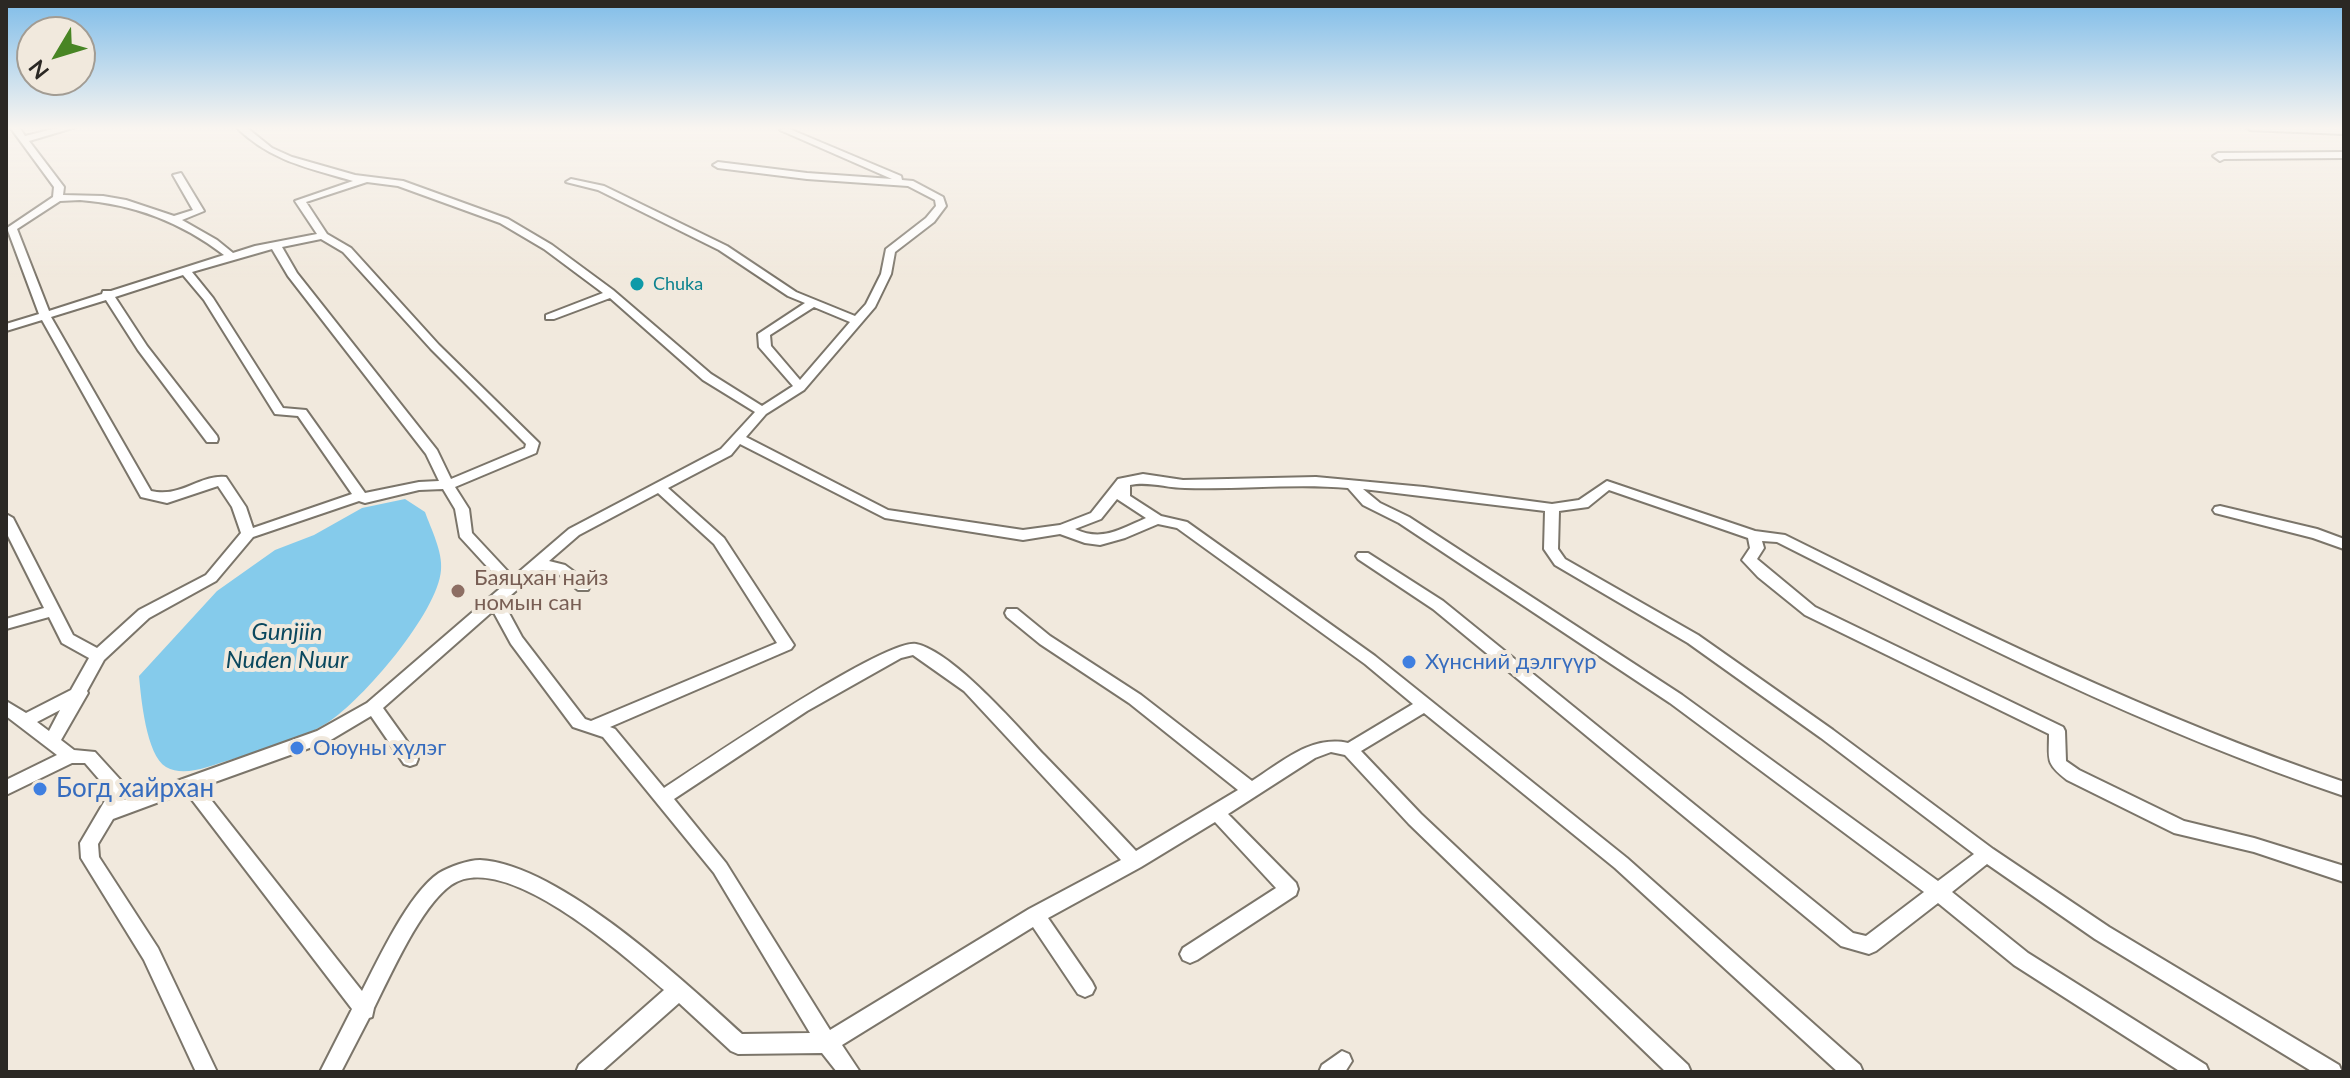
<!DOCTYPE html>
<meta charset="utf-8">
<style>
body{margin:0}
#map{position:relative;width:2350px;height:1078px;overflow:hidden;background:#f1e9dd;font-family:Lato,sans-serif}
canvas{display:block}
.frame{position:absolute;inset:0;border:8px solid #2b2824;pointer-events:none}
.north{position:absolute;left:16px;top:16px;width:80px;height:80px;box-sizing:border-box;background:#f1e9dd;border:2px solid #a29c93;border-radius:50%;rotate:232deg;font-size:22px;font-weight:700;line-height:32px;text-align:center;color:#2b2824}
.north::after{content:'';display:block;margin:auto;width:28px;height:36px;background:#488524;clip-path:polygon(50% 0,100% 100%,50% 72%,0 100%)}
</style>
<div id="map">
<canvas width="2350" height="1078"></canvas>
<div class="frame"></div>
<div class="north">N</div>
</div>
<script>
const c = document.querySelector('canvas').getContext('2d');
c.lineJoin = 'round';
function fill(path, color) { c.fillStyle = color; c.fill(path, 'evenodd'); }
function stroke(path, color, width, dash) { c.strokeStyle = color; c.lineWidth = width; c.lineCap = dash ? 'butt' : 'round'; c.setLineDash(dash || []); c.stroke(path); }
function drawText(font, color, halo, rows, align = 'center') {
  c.font = font + ' Lato,sans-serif'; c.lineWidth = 8; c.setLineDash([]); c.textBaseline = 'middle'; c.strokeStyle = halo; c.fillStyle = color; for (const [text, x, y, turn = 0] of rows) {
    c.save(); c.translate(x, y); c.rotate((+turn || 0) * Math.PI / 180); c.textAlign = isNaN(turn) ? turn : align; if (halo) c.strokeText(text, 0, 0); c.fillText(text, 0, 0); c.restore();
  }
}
fill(new Path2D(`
 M405,499L425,512C431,529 443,552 441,570C438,612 363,700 327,723C299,741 262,750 230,760C211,765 185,778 166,767C146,755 141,697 139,676L217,591L275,550L314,535L362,508Z`), '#85cbeb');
const minor = new Path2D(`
 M10,127H19L25,136L61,127H76L29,141L64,187L63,195L103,196L126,200L174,216L193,210L173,175L181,173L204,211L182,220L217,240L233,253L255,246L317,234L295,201L353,181C308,168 271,161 236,127H246L272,148L292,157L355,175L403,181L508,219L552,245L613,290L711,374L762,406L793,386L759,347L758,334L805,303L788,296L719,250L598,190L566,182L571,179L604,186L727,246L796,292L855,316L866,304L881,274L886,249L926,218L936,206L935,200L908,186L807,179L718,168L713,165L718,162L807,173L892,179L780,130L787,128L901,176L902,180L913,181L943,197L946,206L934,222L895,252L891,274L875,307L804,390L766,414L746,437L888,510L1023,530L1060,525L1091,513L1118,479L1143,474L1183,480L1316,477L1424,487L1552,504L1579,500L1607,481L1755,531L1785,535C1968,626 2150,716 2344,782V796C2147,730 1962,636 1777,542L1762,541L1764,548L1757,559L1815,607L2063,727L2065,731L2066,761L2079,770L2184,821L2254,838L2344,866V882L2254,852L2174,833L2067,780C2045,763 2049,760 2049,734L1805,615L1758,577L1742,560L1750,548L1748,538L1609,490L1588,507L1559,511L1558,549L1565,559L1698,635L1833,730L1993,849L2109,927L2339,1065L2342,1072H2313L2095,939L1987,864L1952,892L2028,953L2206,1065L2209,1072H2181L2014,965L1938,903L1876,951L1869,954L1841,946L1433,609L1358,559L1356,556L1358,553H1368L1443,601L1853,933L1866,936L1924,892L1670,703L1399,523L1363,505L1348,488C1294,483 1240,490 1185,488C1166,488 1149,481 1130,485V496L1161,516L1187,522L1375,656L1627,858L1860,1065L1863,1072H1838L1615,868L1424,713L1361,751L1421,814L1688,1065L1691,1072H1666L1409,824L1345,755L1331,752L1315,758L1228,814L1296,883L1298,889L1296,895L1197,960L1190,963L1183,960L1180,954L1183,948L1276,888L1215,822L1141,867L1048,918L1092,982L1095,988L1092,994L1085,997L1078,994L1033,927L842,1045L860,1072H837L822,1053L738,1054L731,1051L679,1003L601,1072H576L579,1065L664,990C625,956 504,848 451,885C421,906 391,974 374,1008L372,1017L369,1018L341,1072H320L352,1009L186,792L113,819L98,844L99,857L158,948L217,1072H196L144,960L81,858L80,843L110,792L85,763H72L6,795V780L57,755L6,716V701L26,713L71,690L89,658L62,643L49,617L6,629V619L44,608L6,532V514L13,518L73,635L97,648L139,610L206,575L241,533L232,507L218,486L167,503L141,497L42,320L6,331V324L39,314L7,228L53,197L54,187ZM367,182L398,186L500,223L544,249L603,293L546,315V319H554L610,298L703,380L755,412L721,449L569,529L513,577L472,533L469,509L455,487L536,453L539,443L439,345L351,248L327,234L306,202ZM80,200C134,204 181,222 224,255L111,291H103L102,294L49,311L17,229L60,201ZM321,239L343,252L431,349L526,444L525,448L451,479L437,450L297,273L282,247ZM272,249L288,276L426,454L439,481L419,482L365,493L306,410L283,408L213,298L192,272ZM183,275L204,300L275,414L298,416L352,494L253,528L246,507L226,477C200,474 182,498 151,491L51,317L106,300L138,350L207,442H217L218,439L217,436L147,346L115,297ZM814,307L850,322L800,380L771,346L770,335ZM740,444L885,518L1023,540L1060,534L1085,543L1100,545L1125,538L1158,524L1177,528L1365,664L1413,704L1348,743C1311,735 1282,762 1252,781L1141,695L1050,636L1017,609H1007L1005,613L1007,617L1040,644L1129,703L1238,790L1136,851C1106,819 1075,787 1044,755C1018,727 952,651 916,644C884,639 701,764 664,788L615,729L610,727L791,649L794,645L724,538L668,488L731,455ZM443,489L455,509L460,537L504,585L367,703L317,731L124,800L129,791L126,786L95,752L74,750L61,740L88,693L87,691L104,660L149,618L216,581L253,537L359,501L365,503L419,490ZM1363,489L1545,511L1544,549L1555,565L1688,643L1821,738L1974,854L1938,881L1682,695L1409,517L1380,503ZM658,493L714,544L777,643L591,721L585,719L522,637L503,602L540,570L556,572L578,590H588L590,586L588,582L565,565L549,561L579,535ZM1117,499L1146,518C1121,529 1102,542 1075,529L1101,519ZM493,611L511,644L573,727L603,737L714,873L810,1033L742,1034C685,982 559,864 480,860C468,860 449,867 439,873C409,893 379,958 362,991L201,787L329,741L371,716L404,764L410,766L416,764L418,759L416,754L383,708ZM913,655L964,691L1121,860L1029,909L830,1030L726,863L674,799L807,711L901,658ZM60,710L49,731L37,722Z
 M2246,127L2344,128V134L2250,130Z
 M2344,152V158L2224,159L2220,161L2213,156L2218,153Z
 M2220,506L2317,529L2344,539V549L2313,538L2215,513L2213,510L2215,507Z
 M1342,1051L1349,1054L1352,1061L1345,1072H1319L1322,1065Z`);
stroke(minor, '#7b756a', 4);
fill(minor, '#fff');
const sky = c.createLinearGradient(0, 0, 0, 278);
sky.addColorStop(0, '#80bde9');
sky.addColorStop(0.46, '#f9f5f0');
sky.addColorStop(1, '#f9f5f000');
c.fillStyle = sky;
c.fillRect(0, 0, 2350, 278);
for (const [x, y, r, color] of [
 [637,284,8,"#0f9aa8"],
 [458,591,8,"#8d6e63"],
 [1409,662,8,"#3f7fe0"],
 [297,748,8,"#3f7fe0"],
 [40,789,8,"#3f7fe0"]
]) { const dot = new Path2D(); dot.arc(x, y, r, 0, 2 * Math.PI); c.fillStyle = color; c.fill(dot); stroke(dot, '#f1e9dd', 3); }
drawText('18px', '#0d838f', '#f1e9dd', [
 ["Chuka",653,284]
], 'left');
drawText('22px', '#785e54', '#f1e9dd', [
 ["Баяцхан найз",474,578],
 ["номын сан",474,603]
], 'left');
drawText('22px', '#366cbe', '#f1e9dd', [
 ["Хүнсний дэлгүүр",1425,662],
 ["Оюуны хүлэг",313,748]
], 'left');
drawText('italic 24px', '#0b485e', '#f1e9dd', [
 ["Gunjiin",287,632],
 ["Nuden Nuur",287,660]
]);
drawText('26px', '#366cbe', '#f1e9dd', [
 ["Богд хайрхан",56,789]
], 'left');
</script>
